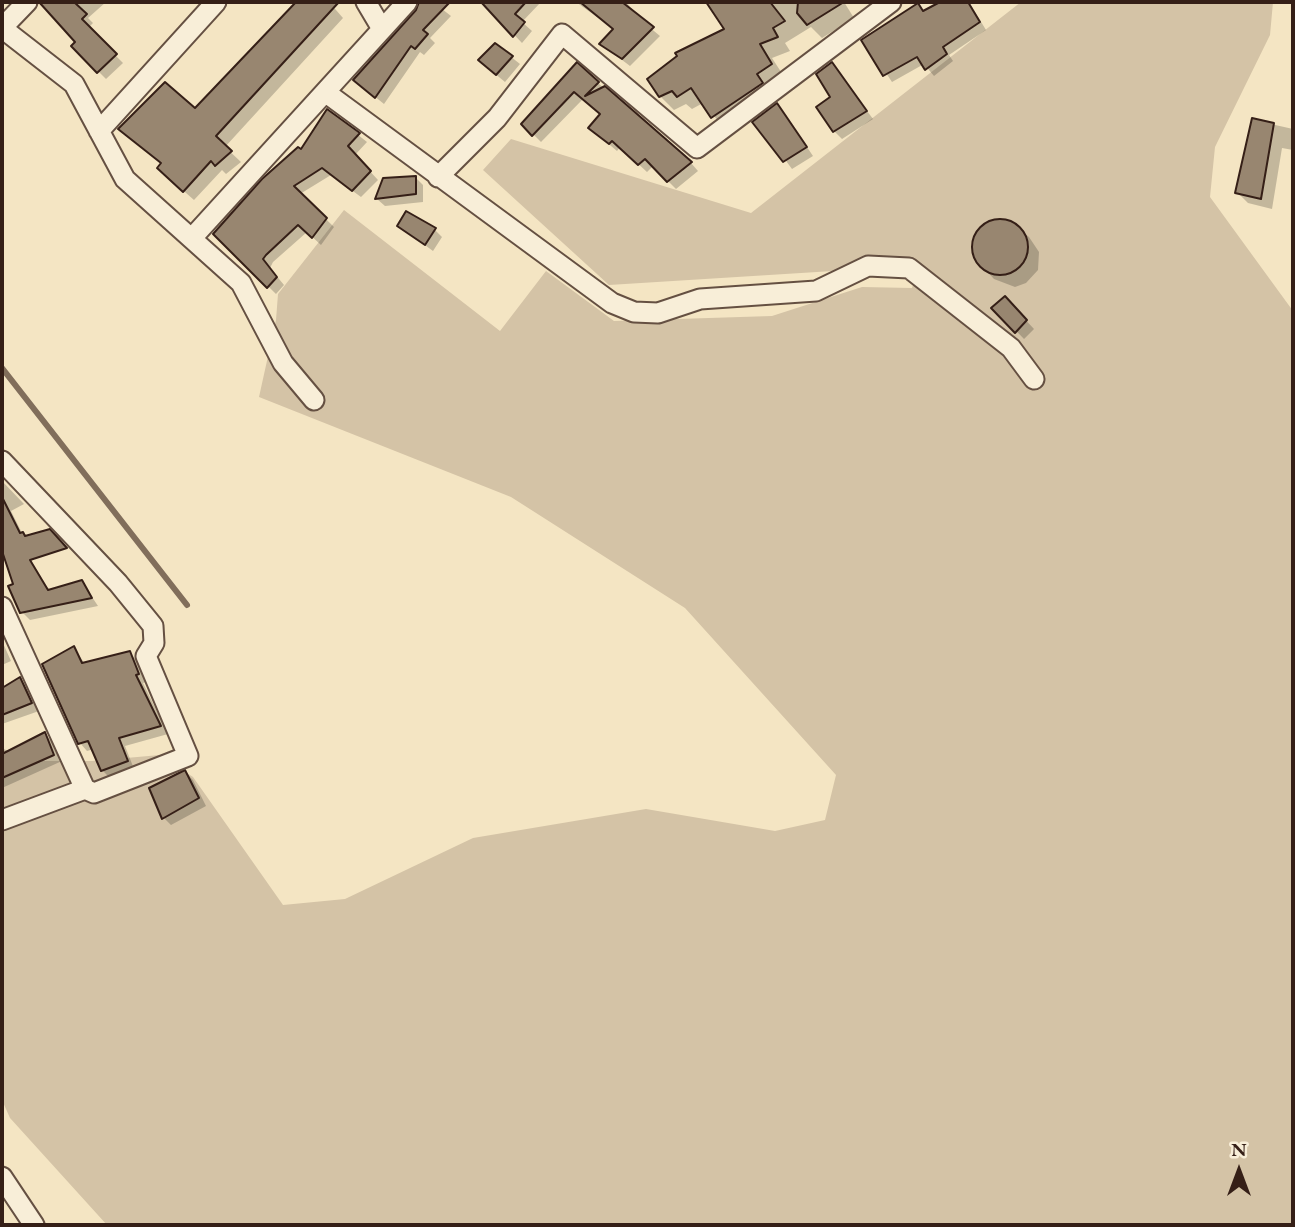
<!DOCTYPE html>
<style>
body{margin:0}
#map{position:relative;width:1295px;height:1227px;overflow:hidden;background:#f4e5c3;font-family:"EB Garamond",serif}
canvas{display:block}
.frame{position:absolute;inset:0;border:4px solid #351f17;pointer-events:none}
.north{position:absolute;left:1204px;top:1136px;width:70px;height:70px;-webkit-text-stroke:5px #f8eed8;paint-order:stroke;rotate:0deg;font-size:19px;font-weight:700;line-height:28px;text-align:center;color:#351f17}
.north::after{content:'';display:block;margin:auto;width:24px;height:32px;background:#351f17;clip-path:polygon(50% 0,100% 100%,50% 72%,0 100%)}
</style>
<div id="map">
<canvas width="1295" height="1227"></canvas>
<div class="frame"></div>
<div class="north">N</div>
</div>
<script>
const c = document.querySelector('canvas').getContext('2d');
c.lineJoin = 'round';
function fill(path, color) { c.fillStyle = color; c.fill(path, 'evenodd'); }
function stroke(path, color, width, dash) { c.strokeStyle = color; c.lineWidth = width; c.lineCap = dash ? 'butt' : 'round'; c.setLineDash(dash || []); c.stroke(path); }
fill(new Path2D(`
 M1021,2H1273L1270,35L1215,147L1210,197L1293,311V1225H107L10,1118L2,1100V777L25,761H92L160,755L193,777L283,905L345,899L473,838L646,809L775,831L825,820L836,775L685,608L511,497L259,397L276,320L278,294L344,210L500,331L546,271L614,321L772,316L862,287L912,288L920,263L876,255L833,271L609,285L483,170L511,139L751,213Z`), '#d4c3a6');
fill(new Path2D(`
 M48,2H106L88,18L93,23L88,28L123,63L106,79L73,46L77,42L43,7Z
 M298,2H329L343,18L225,147L241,162L226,174L222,170L194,200L169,178L163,165L121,129L195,110Z
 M421,2H433L451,16L430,38L435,43L424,55L420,52L384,104L363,87L418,11Z
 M491,2H541L522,22L532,31L522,43L487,6Z
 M576,2H626L632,9L630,11L660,36L630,66L601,44L615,30Z
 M708,2H844L854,18L822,38L811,27L785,43L790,51L772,58L785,78L726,130L703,103L692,109L686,104L674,110L660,96L727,30Z
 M943,2H969L986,30L949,55L953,61L934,76L924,64L892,82L864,40L918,6L925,13Z
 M496,45L520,64L505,82L488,68Z
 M832,64L873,119L842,139L834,131Z
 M577,65L691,163L698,171L676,189L653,166L647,172L620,147L617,151L598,135L602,114L583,99L541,142L523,124Z
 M328,111L367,142L355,155L378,180L361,197L331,175L300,194L334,227L321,245L307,232L273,262L270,268L284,285L276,294L215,234L302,151Z
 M784,113L813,156L792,169L775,146Z
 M1253,120L1293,129V150L1282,148L1272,209L1248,203L1237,192Z
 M415,177L423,185V202L385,206L377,199L384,179Z
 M1008,221L1029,237L1039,252L1038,270L1026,283L1015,287L994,279L982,266L974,251L977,234L990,222Z
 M399,226L435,230L442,237L433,251Z
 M1005,298L1034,329L1024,339L994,308Z
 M2,481L24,504L11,511L24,537L2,546Z
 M25,556L50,591L82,582L98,606L30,620L22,612L15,585Z
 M2,641L11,661L2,665Z
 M74,648L85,664L129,653L137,660L146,682L143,683L168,734L125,746L134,769L110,778L102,770L94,749L87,751L80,743Z
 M20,679L28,687L39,711L2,724V690Z
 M45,734L53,742L62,761L2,788V748L10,752Z
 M185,772L193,780L206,806L171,825L164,818Z`), '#0003');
stroke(new Path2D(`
 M2,368L187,605`), '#816e5b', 6);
const building = new Path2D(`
 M39,2H74L87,14L82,19L117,54L97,73L71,46L75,42Z
 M296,2H339L216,136L232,151L215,166L211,161L183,192L157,168L161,163L118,129L165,82L195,108Z
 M419,2H450L423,30L428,34L415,49L411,46L375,98L353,80L416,10Z
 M481,2H526L515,14L525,22L513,37Z
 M580,2H622L654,27L622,59L599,44L613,29Z
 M706,2H770L785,21L773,28L778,37L760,44L772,64L757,74L763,83L711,118L691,88L677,97L672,91L659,97L647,79L677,56L675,53L724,29Z
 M798,2H844L807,25L797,13Z
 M940,2H968L980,22L943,47L947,54L925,70L917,57L883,76L861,40L918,3L923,11Z
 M495,43L513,56L496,75L478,60Z
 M577,62L599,82L585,96L605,86L692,162L667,182L645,159L638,165L612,141L609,144L588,128L600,114L574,92L532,136L521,124Z
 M832,62L867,111L833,132L816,107L830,97L816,74Z
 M777,103L807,147L783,162L752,122Z
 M327,109L360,133L348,146L371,171L352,191L322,168L294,186L327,218L312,238L298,225L266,255L263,259L277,277L267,288L213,234L262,179L298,147L301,149Z
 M1252,118L1274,123L1261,199L1235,193Z
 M416,176V194L375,199L383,178Z
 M406,211L436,228L425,245L397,226Z
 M972 247a28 28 0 1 1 56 0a28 28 0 1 1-56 0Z
 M1005,296L1027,320L1015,333L991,308Z
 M2,497L20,533L23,532L25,536L50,529L67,548L30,560L48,590L82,580L92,598L20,613L8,586L13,584L2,551Z
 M74,646L82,663L130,651L139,674L136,675L161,726L119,738L128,761L101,771L88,741L78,744L42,664Z
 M20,677L32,703L2,715V688Z
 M45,732L54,755L2,778V754Z
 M185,770L199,798L162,819L149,788Z`);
fill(building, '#988670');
stroke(building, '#351f17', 2);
const street = new Path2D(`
 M366,2L382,29
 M2,28L74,84L125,179L241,283L283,363L314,400
 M2,28L27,2
 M325,92L612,303L634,312L658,313L700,299L816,291L868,266L909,268L1011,348L1034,379
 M99,131L216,2
 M438,177L497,118L562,34L697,148L891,2
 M192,238L407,2
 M2,461L118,583L153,626L154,643L146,656L188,756L94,793L85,789
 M2,607L85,789L2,820
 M2,1177L34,1225`);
stroke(street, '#655042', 23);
stroke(street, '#f8eed8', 19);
</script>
